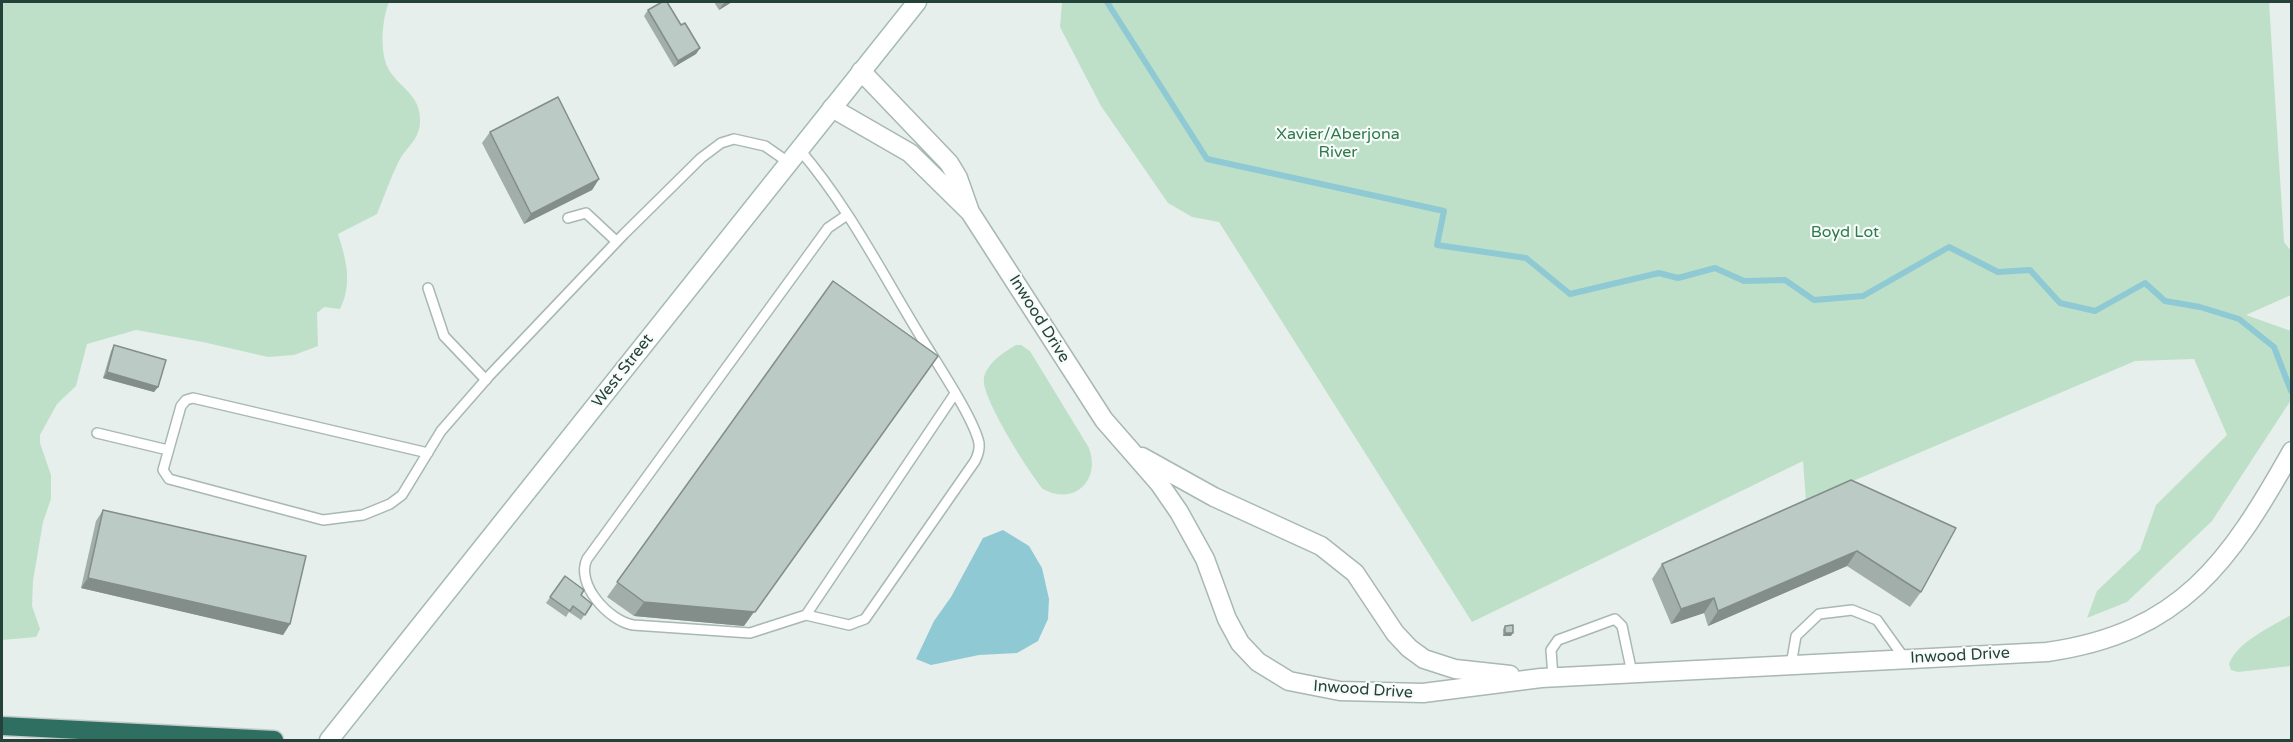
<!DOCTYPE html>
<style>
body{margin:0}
#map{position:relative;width:2293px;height:742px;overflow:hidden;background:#e6efeb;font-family:"Varela Round",sans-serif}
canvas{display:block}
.frame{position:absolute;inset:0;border:3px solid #24423a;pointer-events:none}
</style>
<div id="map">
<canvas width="2293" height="742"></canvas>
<div class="frame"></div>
</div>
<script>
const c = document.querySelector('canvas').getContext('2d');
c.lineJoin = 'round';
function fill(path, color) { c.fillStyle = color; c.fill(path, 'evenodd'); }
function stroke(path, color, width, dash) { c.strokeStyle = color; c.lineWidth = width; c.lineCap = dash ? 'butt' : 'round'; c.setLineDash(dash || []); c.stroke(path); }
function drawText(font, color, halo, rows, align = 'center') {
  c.font = font + ' "Varela Round",sans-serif'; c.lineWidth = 4.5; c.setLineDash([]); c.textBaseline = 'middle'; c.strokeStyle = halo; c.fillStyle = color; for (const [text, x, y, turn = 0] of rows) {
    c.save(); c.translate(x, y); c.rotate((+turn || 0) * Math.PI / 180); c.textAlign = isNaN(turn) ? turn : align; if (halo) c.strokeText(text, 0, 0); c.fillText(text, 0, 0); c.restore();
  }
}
fill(new Path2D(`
 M2,2H389C382,19 379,53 389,70C400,88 420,95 420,119C421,140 406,146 398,163C390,179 384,197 377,214L338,234C346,259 353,284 340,309L324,307L317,313L318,346L294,355L268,357L203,342L136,330L87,344L76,386L57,404L40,435V443L51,475V499L43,522L33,581L32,606L40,629L36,637L2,640Z
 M1062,2H2269L2284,242L2291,251V295L2246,315L2291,331V400L2212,521L2127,602L2087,618L2097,591L2140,550L2156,505L2227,435L2194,359L2135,361L1806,501L1803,461L1472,622L1219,222L1192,217L1168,203L1101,106L1060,27Z
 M1016,345H1021L1030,351L1089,448C1101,481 1074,506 1043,489C1030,474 980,396 984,378C987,363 1004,352 1016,345Z
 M2291,615V666L2238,672L2231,670L2229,664C2238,641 2271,627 2291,615Z`), '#bfe0c8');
fill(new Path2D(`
 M1003,530L1029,546L1042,568L1049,599L1048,619L1038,641L1017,653L979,655L931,665L916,659L934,621L951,597L983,538Z`), '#8ec9d4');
stroke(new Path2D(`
 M1107,2L1207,159L1444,211L1437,245L1526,258L1570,294L1659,273L1678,278L1715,268L1744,281L1785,280L1814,300L1863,296L1949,247L1998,272L2030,270L2060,303L2095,311L2145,283L2165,301L2200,307L2239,319L2274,347L2291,391`), '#8ec9d4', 6);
const service = new Path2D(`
 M799,149C849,207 884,277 924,342C938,365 974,419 979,443C980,450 978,455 975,461L865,619L849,625L806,615
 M847,215L828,228L587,559C575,584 609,621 633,625L750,633L806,615L954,395
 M568,218L586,213L616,241
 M428,288L444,336L486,380
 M97,433L168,450
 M428,453L193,398L186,400L181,406L163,470L169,479L323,520L363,515L390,504L402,495L441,431L489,376L624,234L701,158L721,143L734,139L765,146L788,162
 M1791,665L1796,636L1819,614L1852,610L1877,620L1905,659
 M1553,677L1551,650L1558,640L1615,619L1622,626L1632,673`);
const minor = new Path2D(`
 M861,71L949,163L958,178L970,212L1104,420L1159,483L1179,512L1205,559L1227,619L1240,643L1258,662L1289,681L1340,691L1423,693L1541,678L2047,652C2182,633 2230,561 2292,451
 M832,108L910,153L970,212
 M1142,457L1214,497L1321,546L1355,573L1395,633L1409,648L1424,659L1455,669L1510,675`);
const secondary = new Path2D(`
 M329,740L917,2`);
const motorway = new Path2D(`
 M2,726L274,740`);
stroke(service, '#a8b8b2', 12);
stroke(minor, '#a8b8b2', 21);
stroke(secondary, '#a4bbb3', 21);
stroke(motorway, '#c2cac8', 21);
stroke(service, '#fff', 9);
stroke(minor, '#fff', 18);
stroke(secondary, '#fff', 18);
stroke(motorway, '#2f6f62', 18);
fill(new Path2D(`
 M714,2H732L719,10Z
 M648,10L681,25L700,48L696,54L674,67L644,16Z
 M490,132L599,179L592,190L524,224L482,143Z
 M833,281L744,626L634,616L607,597Z
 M114,345L158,387L154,392L103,378L111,351Z
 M1851,480L1921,592L1910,607L1847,566L1708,626L1704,613L1671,624L1652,579L1662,564Z
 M103,510L290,624L283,635L81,588L96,521Z
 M565,576L581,595L592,604L581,620L569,612L566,617L546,603Z
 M1505,626L1511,636H1503V629Z`), '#a1aea9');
fill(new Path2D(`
 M727,2H732L719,10L723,4Z
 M700,48L696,54L674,67L678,61Z
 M599,179L592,190L524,224L531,214Z
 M938,356L744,626L634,616L644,602Z
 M107,372L158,387L154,392L103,378Z
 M1857,551L1847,566L1708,626L1718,611Z
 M88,578L290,624L283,635L81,588Z
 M1714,598L1704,613L1671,624L1681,609Z
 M1505,633H1513L1511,636H1503Z`), '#838d89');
const building = new Path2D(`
 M662,2H667L681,25L685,23L700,48L678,61L648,10Z
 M558,97L599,179L531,214L490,132Z
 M833,281L938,356L755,612L644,602L617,582Z
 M114,345L166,360L158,387L107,372Z
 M1851,480L1956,528L1921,592L1857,551L1718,611L1714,598L1681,609L1662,564Z
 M103,510L306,556L290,624L88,578Z
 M565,576L584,590L581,595L592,604L585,615L573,606L570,611L550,597Z
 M1513,625V633H1505V626Z`);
fill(building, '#bbcac4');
stroke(building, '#838d89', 1.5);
drawText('16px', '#2d7a4b', '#f7fbf9', [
 ["Xavier/Aberjona",1338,135],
 ["River",1338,153],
 ["Boyd Lot",1845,233]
]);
drawText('16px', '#24423a', '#f7fbf9', [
 ["Inwood Drive",1039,319,58],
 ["West Street",623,371,-52],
 ["Inwood Drive",1960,656,-3],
 ["Inwood Drive",1363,690,4]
]);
</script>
